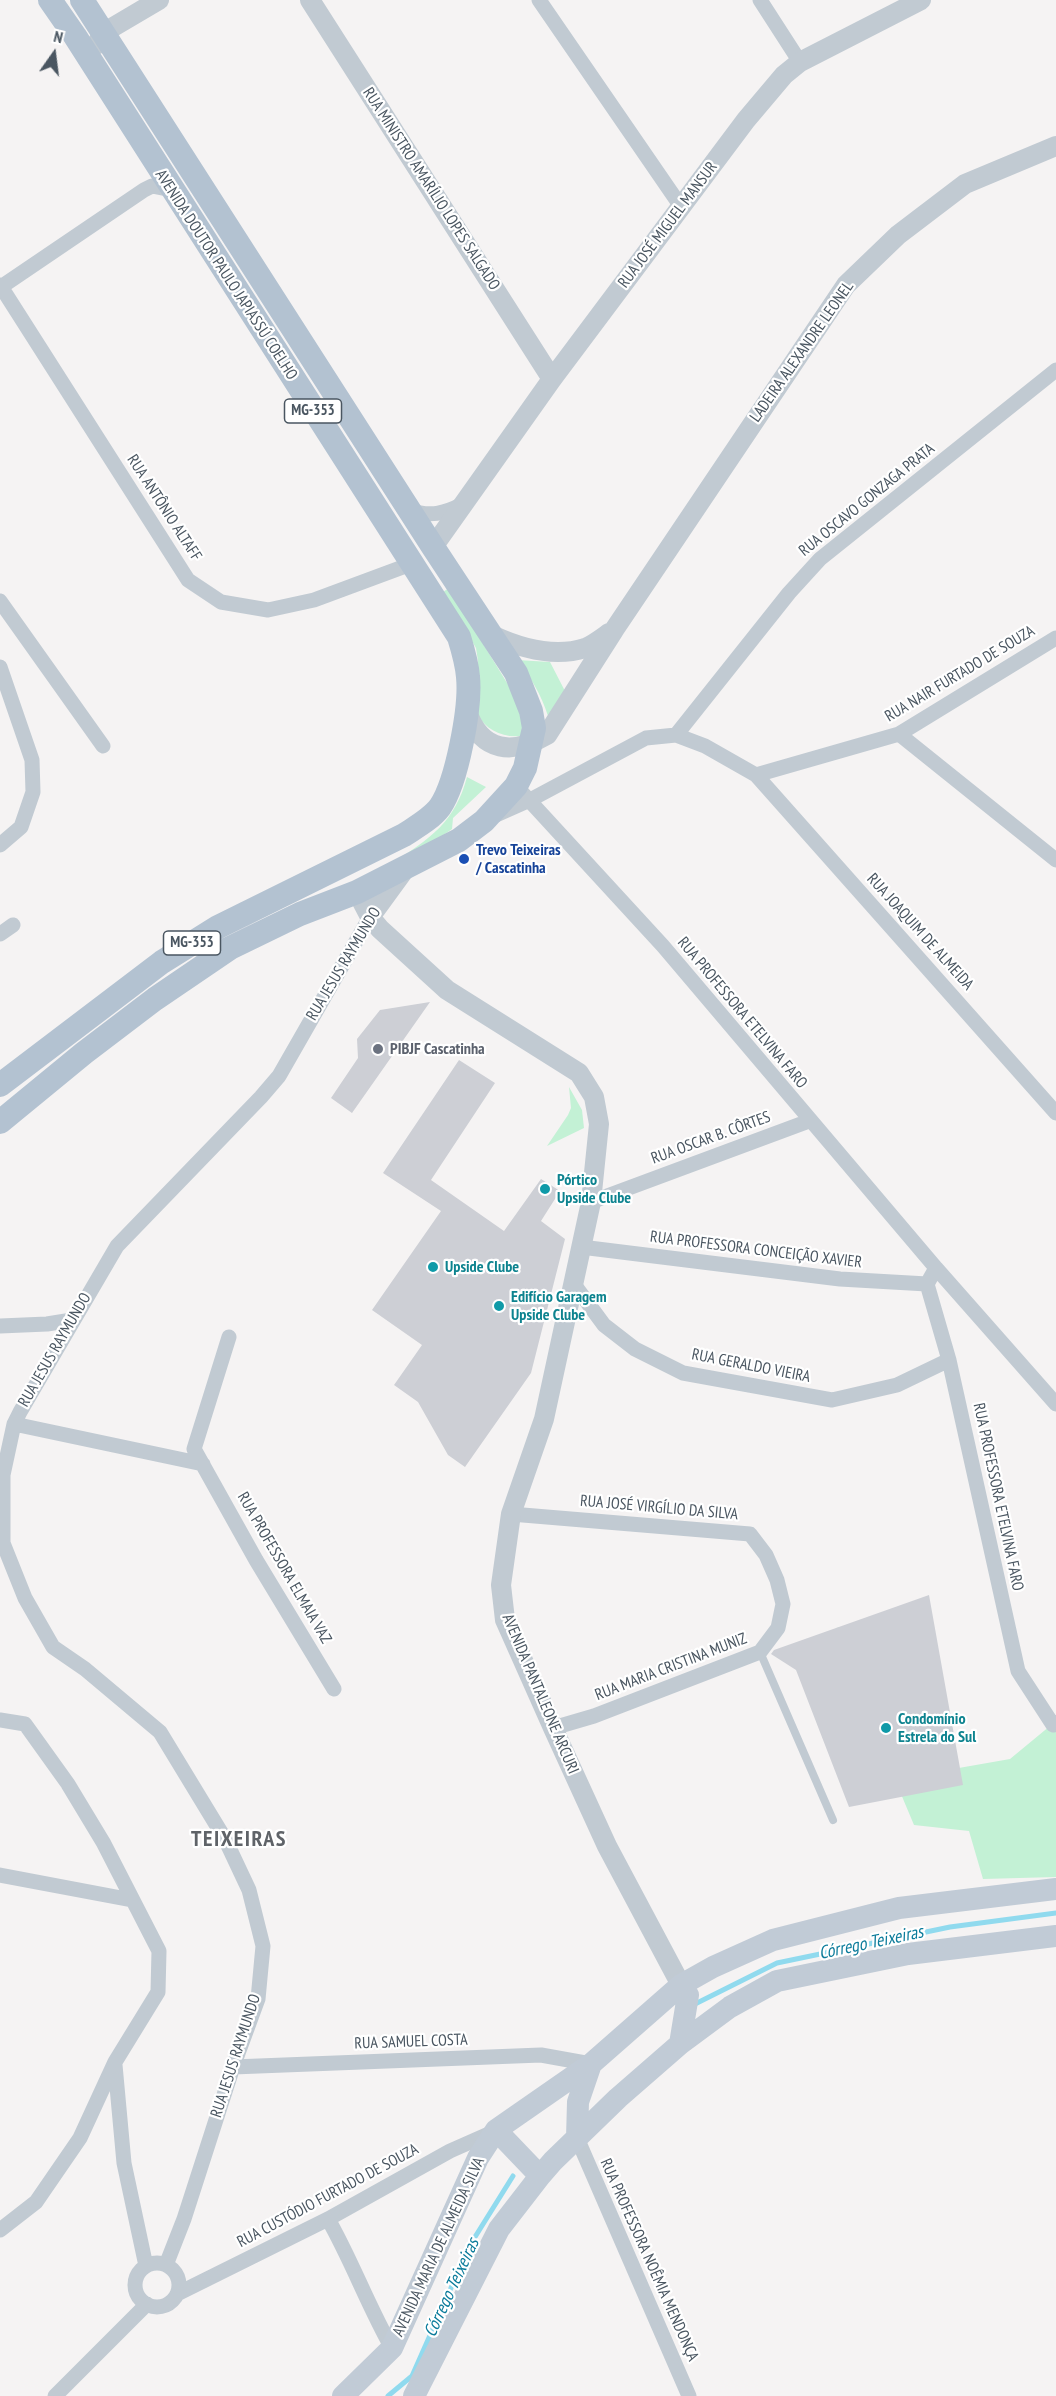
<!DOCTYPE html>
<meta charset="utf-8">
<style>
body{margin:0}
#map{position:relative;width:1056px;height:2396px;overflow:hidden;background:#f5f3f3;font-family:"PT Sans Narrow",sans-serif}
canvas{display:block}
.north{position:absolute;left:24px;top:24px;width:60px;height:60px;-webkit-text-stroke:4px #fff;paint-order:stroke;rotate:14deg;font-size:16px;font-weight:700;line-height:24px;text-align:center;color:#4a5661}
.north::after{content:'';display:block;margin:auto;width:21px;height:27px;background:#4a5661;clip-path:polygon(50% 0,100% 100%,50% 72%,0 100%)}
</style>
<div id="map">
<canvas width="1056" height="2396"></canvas>
<div class="north">N</div>
</div>
<script>
const c = document.querySelector('canvas').getContext('2d');
c.lineJoin = 'round';
function fill(path, color) { c.fillStyle = color; c.fill(path, 'evenodd'); }
function stroke(path, color, width, dash) { c.strokeStyle = color; c.lineWidth = width; c.lineCap = dash ? 'butt' : 'round'; c.setLineDash(dash || []); c.stroke(path); }
function drawText(font, color, halo, rows, align = 'center') {
  c.font = font + ' "PT Sans Narrow",sans-serif'; c.lineWidth = 4.5; c.setLineDash([]); c.textBaseline = 'middle'; c.strokeStyle = halo; c.fillStyle = color; for (const [text, x, y, turn = 0] of rows) {
    c.save(); c.translate(x, y); c.rotate((+turn || 0) * Math.PI / 180); c.textAlign = isNaN(turn) ? turn : align; if (halo) c.strokeText(text, 0, 0); c.fillText(text, 0, 0); c.restore();
  }
}
fill(new Path2D(`
 M449,588L515,696L523,719L521,736C503,738 486,730 477,714L478,661L476,648L443,592Z
 M517,660L550,662L566,693L548,716C541,694 531,678 517,660Z
 M467,777L486,787L453,818L452,829L442,836L392,863C430,839 455,822 467,777Z
 M569,1087L582,1110L584,1128L547,1146L568,1115L571,1108Z
 M913,1614L936,1772L1010,1759L1056,1721V1877L983,1879L969,1831L914,1825L893,1775L836,1628Z`), '#c3f1d5');
stroke(new Path2D(`
 M695,2004L777,1963L950,1927L1056,1913
 M388,2396L412,2376L470,2245L513,2176`), '#90daee', 5);
fill(new Path2D(`
 M430,1002L352,1113L331,1098L358,1058L357,1039L380,1010Z
 M459,1060L495,1083L431,1180L504,1231L541,1179L560,1191L541,1221L565,1239L531,1373L465,1467L448,1455L418,1402L394,1385L422,1345L372,1310L441,1211L383,1173Z
 M929,1595L963,1785L849,1807L796,1670L771,1654L774,1650Z`), '#cdcfd5');
stroke(new Path2D(`
 M760,1652L833,1820`), '#c1cad2', 8);
stroke(new Path2D(`
 M539,0L682,208
 M760,0L800,62
 M0,285L188,580L221,602L268,610L314,600L411,564
 M1,287L144,190L152,186L172,190
 M409,510C430,517 444,514 463,504
 M0,601L103,746
 M0,667L32,760L33,792L21,827L0,845
 M899,734L1056,860
 M676,735L789,593L820,559L1056,370
 M756,775L1056,1113
 M516,786L663,946L936,1268L927,1284L949,1360L1018,1671L1053,1725L1056,1723
 M494,816L530,800L646,738L676,735L705,746L756,775L899,734L1056,638
 M0,934L13,925
 M591,1202L809,1121
 M581,1247L840,1279L927,1284
 M936,1268L1056,1404
 M573,1283L604,1325L635,1349L683,1373L832,1400L897,1385L949,1360
 M0,1326L47,1324L72,1320
 M229,1337L194,1449L256,1560L334,1689
 M14,1424L203,1464
 M511,1514L750,1534L766,1555L777,1580L783,1604L778,1628L760,1652L594,1716L553,1728
 M0,1720L25,1724L68,1784L103,1842L159,1951L158,1992L115,2062L80,2138L36,2202L0,2230
 M0,1875L132,1900
 M115,2065L124,2163L146,2266
 M233,2067L541,2055L591,2064
 M577,2138L689,2396
 M328,2219C352,2261 368,2306 392,2348
 M135 2285a22 22 0 1 1 44 0a22 22 0 1 1-44 0Z
 M166,2265L184,2219L233,2067L258,1999L263,1946L249,1890L225,1839L160,1732L85,1669L53,1647L25,1598L3,1543V1475L14,1424L20,1412L117,1246L261,1097L279,1076L370,917
 M177,2294L328,2219L450,2151L493,2132
 M55,2396L147,2304`), '#c1cad2', 15);
stroke(new Path2D(`
 M310,0L552,379
 M96,45L103,33L159,0
 M433,547L552,379L746,120L784,75L800,62L921,0
 M492,635C520,648 554,658 585,648C593,645 602,638 609,633
 M467,712C482,753 513,755 547,735L614,630L846,285L898,235L965,184L1056,146
 M357,892L370,917L380,929L447,990L579,1073L594,1097L599,1124L591,1202L544,1419L511,1514L501,1585L505,1620L553,1728L607,1846L681,1985
 M370,917L405,869`), '#c1cad2', 20);
stroke(new Path2D(`
 M680,2044L688,1995L681,1985
 M496,2130L540,2176
 M577,2138L578,2102L591,2064
 M343,2396L392,2348L478,2158L496,2130L591,2064L681,1985L713,1967L773,1940L899,1908L1056,1889
 M414,2396L499,2229L540,2176L553,2161L618,2098L680,2044L730,2007L777,1981L908,1954L1056,1936`), '#c1cbd6', 22);
stroke(new Path2D(`
 M0,1085L162,962L218,927L404,835C416,827 431,819 440,807C457,782 471,707 468,677C467,663 463,650 459,637L75,36L50,0
 M0,1122L84,1053L155,999L230,948L300,914L357,892L459,840L484,821L516,786L525,768L534,728L531,711L516,673L433,547L82,0`), '#b3c2d1', 24);
for (const [x, y, r, color] of [
 [464,859,6,"#1a4fb4"],
 [378,1049,6,"#6b7280"],
 [545,1189,6,"#0f9aa8"],
 [433,1267,6,"#0f9aa8"],
 [499,1306,6,"#0f9aa8"],
 [886,1728,6,"#0f9aa8"]
]) { const dot = new Path2D(); dot.arc(x, y, r, 0, 2 * Math.PI); c.fillStyle = color; c.fill(dot); stroke(dot, '#fff', 2); }
for (const [x, y, w] of [
 [313,411,57],
 [192,943,57]
]) { const box = new Path2D(); box.roundRect(x - w / 2, y - 12, w, 24, 4.5); c.fillStyle = '#fff'; c.fill(box); stroke(box, '#4a5661', 1.5); }
drawText('bold 15px', '#4a5661', null, [
 ["MG-353",313,411],
 ["MG-353",192,943]
]);
drawText('16px', '#4a5661', '#fff', [
 ["RUA MINISTRO AMARÍLIO LOPES SALGADO",431,189,57],
 ["RUA JOSÉ MIGUEL MANSUR",668,225,-53],
 ["AVENIDA DOUTOR PAULO JAPIASSÚ COELHO",226,275,57],
 ["LADEIRA ALEXANDRE LEONEL",802,352,-55],
 ["RUA OSCAVO GONZAGA PRATA",867,500,-39],
 ["RUA ANTÔNIO ALTAFF",164,508,57],
 ["RUA NAIR FURTADO DE SOUZA",960,674,-31],
 ["RUA JOAQUIM DE ALMEIDA",920,932,48],
 ["RUA JESUS RAYMUNDO",344,964,-59],
 ["RUA PROFESSORA ETELVINA FARO",742,1013,50],
 ["RUA OSCAR B. CÔRTES",711,1138,-20],
 ["RUA PROFESSORA CONCEIÇÃO XAVIER",756,1250,7],
 ["RUA JESUS RAYMUNDO",55,1350,-60],
 ["RUA GERALDO VIEIRA",751,1366,11],
 ["RUA PROFESSORA ETELVINA FARO",998,1497,78],
 ["RUA JOSÉ VIRGÍLIO DA SILVA",659,1508,5],
 ["RUA PROFESSORA ELMAIA VAZ",284,1568,60],
 ["RUA MARIA CRISTINA MUNIZ",671,1667,-21],
 ["AVENIDA PANTALEONE ARCURI",540,1694,67],
 ["RUA SAMUEL COSTA",411,2042,-2],
 ["RUA JESUS RAYMUNDO",236,2056,-72],
 ["RUA CUSTÓDIO FURTADO DE SOUZA",328,2196,-28],
 ["AVENIDA MARIA DE ALMEIDA SILVA",439,2247,-65],
 ["RUA PROFESSORA NOÊMIA MENDONÇA",649,2260,66]
]);
drawText('bold 16px', '#164399', '#fff', [
 ["Trevo Teixeiras",476,850],
 ["/ Cascatinha",476,868]
], 'left');
drawText('bold 16px', '#5b616d', '#fff', [
 ["PIBJF Cascatinha",390,1049]
], 'left');
drawText('bold 16px', '#0d838f', '#fff', [
 ["Pórtico",557,1180],
 ["Upside Clube",557,1198],
 ["Upside Clube",445,1267],
 ["Edifício Garagem",511,1297],
 ["Upside Clube",511,1315],
 ["Condomínio",898,1719],
 ["Estrela do Sul",898,1737]
], 'left');
drawText('italic 18px', '#0c7c9b', '#fff', [
 ["Córrego Teixeiras",871,1943,-12],
 ["Córrego Teixeiras",452,2288,-65]
]);
c.letterSpacing = '1.5px';
drawText('bold 22px', '#5f6368', '#fff', [
 ["TEIXEIRAS",239,1840]
]);
c.letterSpacing = '0px';
</script>
